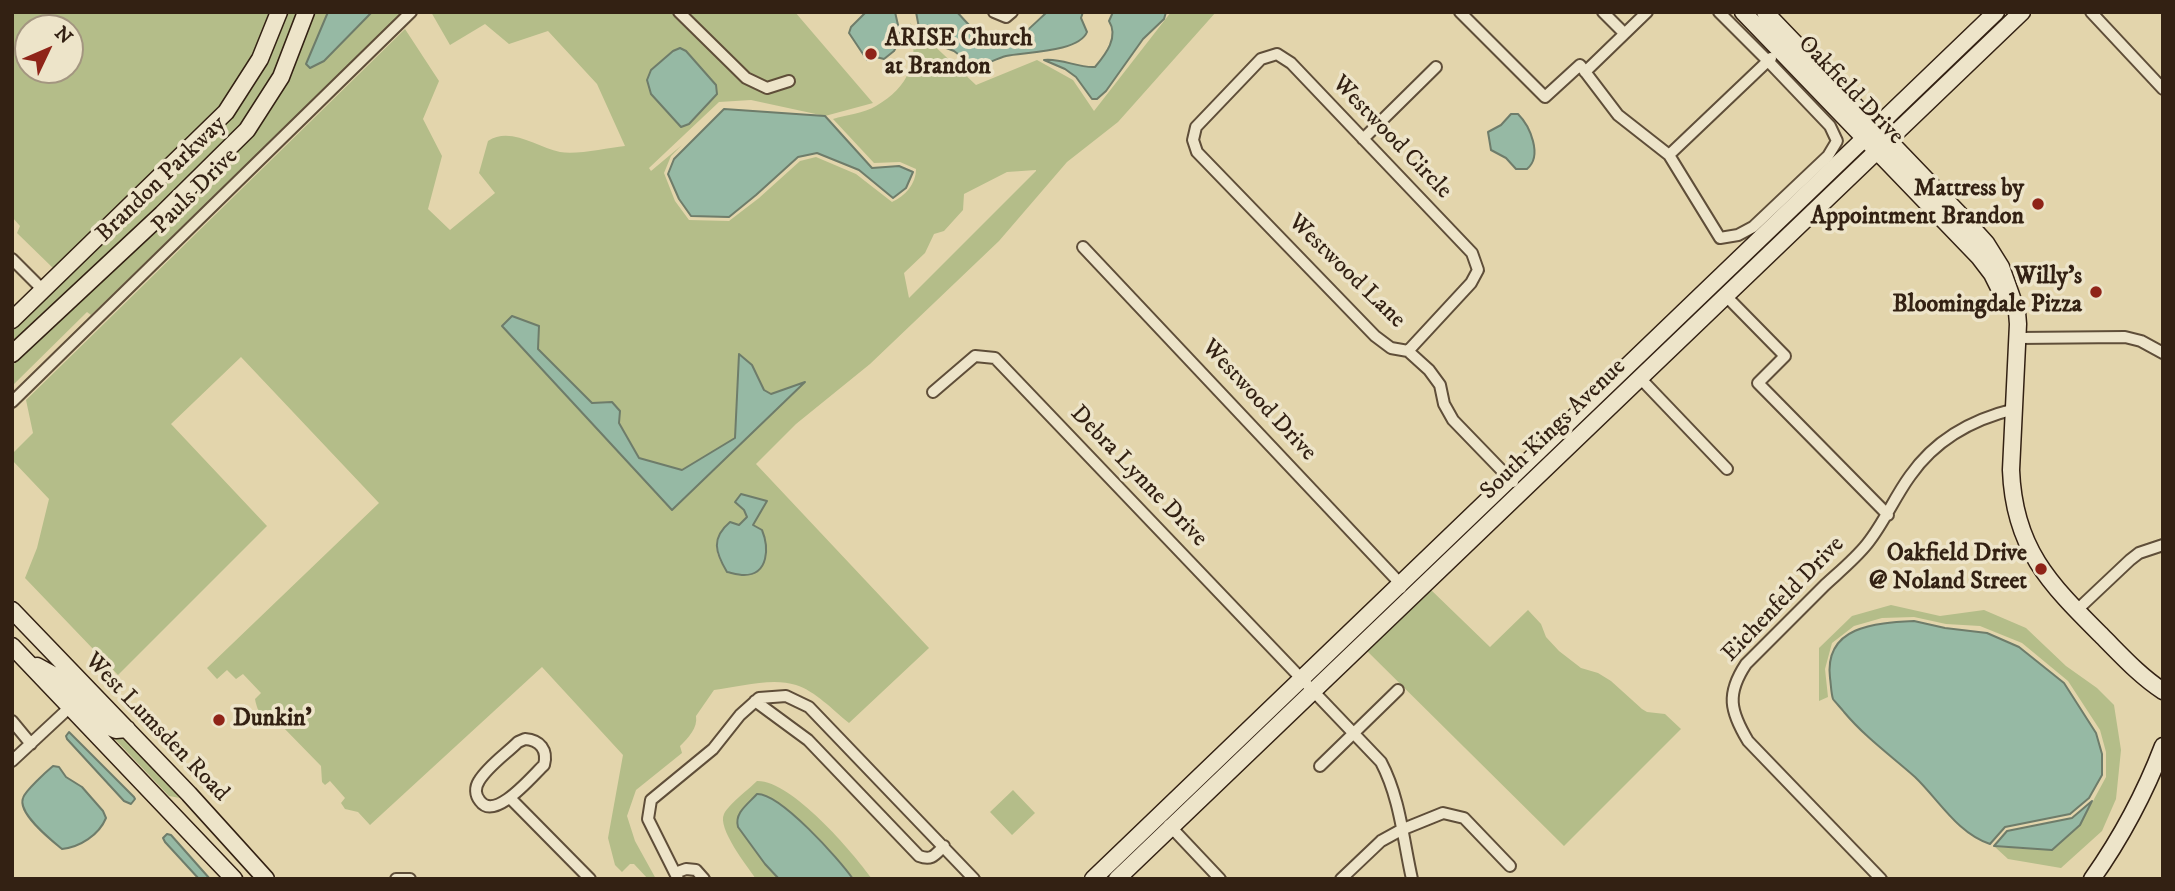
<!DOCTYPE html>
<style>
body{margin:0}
#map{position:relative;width:2175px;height:891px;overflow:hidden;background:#e3d5ac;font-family:"IM FELL DW Pica",serif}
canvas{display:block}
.frame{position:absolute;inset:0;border:14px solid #332113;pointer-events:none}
.north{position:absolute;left:14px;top:14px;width:70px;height:70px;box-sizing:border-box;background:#ede4c9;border:2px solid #a39680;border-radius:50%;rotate:46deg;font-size:19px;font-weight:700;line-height:28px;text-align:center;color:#332113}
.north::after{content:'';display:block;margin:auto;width:24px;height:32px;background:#8f2418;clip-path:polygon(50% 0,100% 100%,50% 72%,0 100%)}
</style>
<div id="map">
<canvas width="2175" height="891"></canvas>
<div class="frame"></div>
<div class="north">N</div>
</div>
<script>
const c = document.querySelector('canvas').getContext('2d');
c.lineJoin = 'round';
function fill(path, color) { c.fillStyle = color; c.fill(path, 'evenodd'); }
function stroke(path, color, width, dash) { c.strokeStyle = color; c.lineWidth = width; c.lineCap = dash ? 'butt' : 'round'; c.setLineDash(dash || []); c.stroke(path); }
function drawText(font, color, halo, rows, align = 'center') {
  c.font = font + ' "IM FELL DW Pica",serif'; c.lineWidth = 7; c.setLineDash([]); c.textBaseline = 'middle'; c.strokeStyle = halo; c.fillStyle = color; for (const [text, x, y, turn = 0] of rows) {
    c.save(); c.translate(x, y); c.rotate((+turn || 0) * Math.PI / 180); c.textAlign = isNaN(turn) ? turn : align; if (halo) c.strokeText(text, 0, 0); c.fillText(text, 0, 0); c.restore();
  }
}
fill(new Path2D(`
 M12,12H271L260,44L230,96L54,269L17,233L20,226L12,217ZM28,28H70V70H28Z
 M285,12H300L291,41L258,105L226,143L12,344V328L205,141Z
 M313,12H403L91,315L87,312L12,386V366L233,154L285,82L299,52Z
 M431,12H795L873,103L825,116L751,100L719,102L649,168L651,171L682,145L671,156L664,173L675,201L689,220L729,221L759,198L800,161L816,157L856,174L892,202C905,196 916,184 916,169L900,162L874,163L833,119C846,115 864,113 876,106C909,87 920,60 910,23L976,85L1037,60L1073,80L1094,111L1171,12H1216L1118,122L1067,162L999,241L870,364L796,424L756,464L929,648L849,723C833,710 815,691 796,685C772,677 739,687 714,690L696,716C698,728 688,738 680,746L682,753L636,790L627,816L635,841L656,879H648L634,864H630L622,872L615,865L608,838L623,755L542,667L370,825L358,812L345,809L341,803L345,798L330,781L325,785L322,782L321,766L280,724C264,722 258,715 255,699L261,693L243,674L236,679L227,670L217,679L207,668L379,503L241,357L171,424L267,526L118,675L25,578L37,548L49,499L12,460V454L33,433L26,400L405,29L439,81L423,119L442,156L428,209L450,230L495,193L479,173L488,141C510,126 537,147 560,152C577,155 607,148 625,146L597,84L548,31L509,44L485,24L450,45ZM1036,170V171L909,298L904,273L925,253L934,234L944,231L963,210L964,194L1007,172ZM502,325L539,326L538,349L592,403L612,402L620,411L619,422L639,458L682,471L735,438L752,365L764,390L771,394L803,383L672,509ZM767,501L761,510L727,572C711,547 715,545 730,523L739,525L747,517L744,510Z
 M1429,588L1490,647L1528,610L1541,624L1546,637L1559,651L1581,668L1598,673L1611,681L1642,709L1647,712L1665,714L1681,729L1564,846L1365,649Z
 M1891,605L1940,616L1984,610L2026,628L2066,666L2097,688L2114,705L2121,750L2116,799L2102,831L2061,868L2008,859L1995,847L2052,850L2080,825L2106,777V752L2100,730L2068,681L2022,643L1980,626L1946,624L1914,617L1882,618L1854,626L1832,643L1825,669L1828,697L1819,701V648L1852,616Z
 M93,716L122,735L180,798L169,796Z
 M757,781C791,780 853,852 872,879H756C747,866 717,828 724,814C729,804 749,789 757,781Z
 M1013,790L1035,813L1012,835L990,812Z`), '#b4bd89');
const water = new Path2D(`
 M328,12H372L324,61L310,68L306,64Z
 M866,12H895L901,38L894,51L884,59L876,57L867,60L849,33L851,27Z
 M916,12H957C1001,61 1003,53 1047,12H1083L1081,18L1087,32C1079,52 1026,52 1006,56C995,59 986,65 975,67L954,51L931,42L920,33Z
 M1113,12H1166L1164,19L1143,39L1106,91L1097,99H1092L1076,77L1065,69L1044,60C1062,58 1077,68 1095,67C1106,54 1119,37 1109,21Z
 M680,48L686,51L716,85L717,94L689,124L681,127L651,94L647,80L651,70L673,51Z
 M724,109L825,116L872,168L899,166L913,172L906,188L893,198L859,170L817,153L798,157L756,195L729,217L691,216L679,199L668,174L674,159Z
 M1511,114H1518C1530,126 1543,156 1527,169H1516L1506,158L1491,150L1488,132L1501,125Z
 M512,316L539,326L538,349L592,403L612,402L620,411L619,423L639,458L682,470L735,438L739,354L752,365L764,390L771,394L805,382L672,510L502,326Z
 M741,494L767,501L753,525L762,530C769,547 769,575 744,575C739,575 732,573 727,572C715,552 711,538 730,522L739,525L747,517L744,510L735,502Z
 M1914,621L1945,628L1987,633L2019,647L2064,683L2096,733L2102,754V775L2089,798L2070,814L2005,827L1990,844C1957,833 1939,800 1915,777C1890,755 1865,737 1844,712C1841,708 1836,703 1833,699C1831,693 1831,684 1830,678C1824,626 1875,623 1914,621Z
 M69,732L134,797L135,799L131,804L124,801L67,739L66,736Z
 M53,766L59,767L66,777L82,787L103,811L106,818C99,835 80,847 62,849C51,840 17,813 23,798C25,791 47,771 53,766Z
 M757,794C780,793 839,859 853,879H779L765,864L738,827C734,813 748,804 757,794Z
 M2092,801L2080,825L2052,850L1994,846L2007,831L2072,818Z
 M167,834L171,835L210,879H199L165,842L163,838Z`);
fill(water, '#96b9a4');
stroke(water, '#6e7c6a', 2);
const street = new Path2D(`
 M679,12L746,78L767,88L789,81
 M994,12L1006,17L1012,12
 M1460,12L1545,97L1580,65L1618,115L1669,155L1720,238L1738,235L1753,227L1828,156L1837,141L1830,126L1768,61L1719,12
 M1603,12L1624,33
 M2091,12L2163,89
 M1585,72L1647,12
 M1363,139L1436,67
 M1669,155L1771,58
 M1083,247L1395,578L1401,588
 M12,259L43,290
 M1726,296L1785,356L1758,383L1888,515
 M2018,338L2125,337L2141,341L2163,353
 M1408,351L1471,283L1478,270L1472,253L1291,63L1277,54L1261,59L1196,127L1193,140L1197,152L1375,336L1391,348L1408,351L1429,370L1440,385L1444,404L1453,420L1513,482
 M1640,378L1727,469
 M933,392L975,356L995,358L1381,762C1400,798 1403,839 1412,879
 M12,402L411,12
 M2077,610L2130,560L2139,553L2163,545
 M755,701L808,740L919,856C932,861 935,855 944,846
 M12,721L31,744
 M525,739C540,740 548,750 544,765C533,775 495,822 480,801C475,795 475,787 479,781C488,766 506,754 518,742Z
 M12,761L70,707
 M1320,766L1398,690
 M510,798L590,879
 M1169,825L1220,879
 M675,873L686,869L696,870L704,879
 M396,879H410
 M678,879L648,819L651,800L713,749L740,715L759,698L786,696L809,707L974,879
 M1341,879L1381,841L1401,830L1443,813L1464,818L1510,866
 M1881,879L1748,741C1730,711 1726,694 1746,664C1772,638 1799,611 1825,585C1839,572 1855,559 1867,544C1884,523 1894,498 1910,476C1935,440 1973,419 2015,409`);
const secondary = new Path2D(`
 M1743,12L1979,257L1992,274L2003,296
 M1765,12L1967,222L1986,243L2001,267L2017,312L2018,324L2011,470C2014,549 2050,584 2102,636C2122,656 2140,676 2163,691
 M12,320L226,112L260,59L279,12
 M12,354L162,214L247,130L281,77L306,12
 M12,610L189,794L266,879
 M12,646L234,879
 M37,666L57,677L107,726L116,730L127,729
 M1093,879L1996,12
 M1117,879L2022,12
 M2092,879C2121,838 2145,793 2163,746`);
stroke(street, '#5f4e39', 14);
stroke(secondary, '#332113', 19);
stroke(street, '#ede4c9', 10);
stroke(secondary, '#ede4c9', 16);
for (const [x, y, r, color] of [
 [871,54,7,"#8f2418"],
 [2038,204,7,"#8f2418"],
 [2096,292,7,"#8f2418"],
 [2041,569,7,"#8f2418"],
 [219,720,7,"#8f2418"]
]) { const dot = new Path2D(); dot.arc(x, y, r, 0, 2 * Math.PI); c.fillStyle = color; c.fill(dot); stroke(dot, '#ede4c9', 2.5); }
drawText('bold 24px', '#332113', '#ede4c9', [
 ["ARISE Church",885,40,"left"],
 ["at Brandon",885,68,"left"],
 ["Mattress by",2024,190],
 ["Appointment Brandon",2024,218],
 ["Willy's",2082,278],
 ["Bloomingdale Pizza",2082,306],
 ["Oakfield Drive",2027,555],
 ["@ Noland Street",2027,583],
 ["Dunkin'",233,720,"left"]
], 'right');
drawText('24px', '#332113', '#ede4c9', [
 ["Oakfield Drive",1850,91,46],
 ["Westwood Circle",1391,138,46],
 ["Brandon Parkway",162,180,-44],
 ["Pauls Drive",196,192,-45],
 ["Westwood Lane",1346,272,44],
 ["Westwood Drive",1258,401,47],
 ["South Kings Avenue",1554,430,-44],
 ["Debra Lynne Drive",1138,477,46],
 ["Eichenfeld Drive",1784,600,-46],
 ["West Lumsden Road",156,728,46]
]);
</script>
